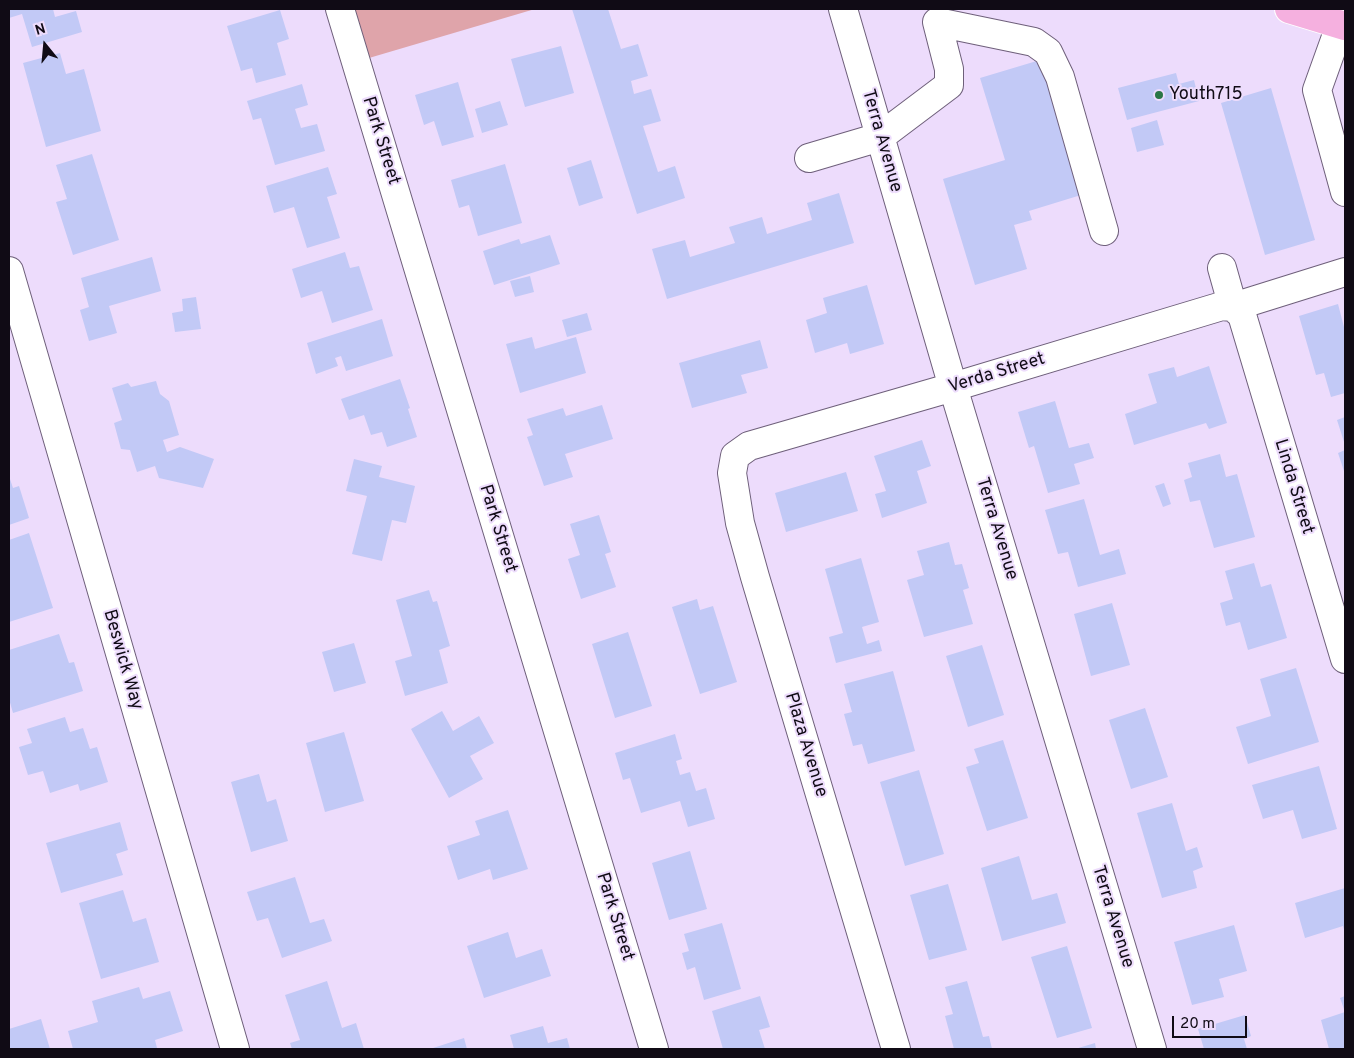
<!DOCTYPE html>
<style>
body{margin:0}
#map{position:relative;width:1354px;height:1058px;overflow:hidden;background:#eddcfc;font-family:Overpass,sans-serif}
canvas{display:block}
.frame{position:absolute;inset:0;border:10px solid #100b15;pointer-events:none}
.north{position:absolute;left:20px;top:20px;width:50px;height:50px;-webkit-text-stroke:4px #eddcfc;paint-order:stroke;rotate:343deg;font-size:14px;font-weight:700;line-height:20px;text-align:center;color:#100b15}
.north::after{content:'';display:block;margin:auto;width:18px;height:22px;background:#100b15;clip-path:polygon(50% 0,100% 100%,50% 72%,0 100%)}
.scale{position:absolute;left:1172px;top:1016px;width:75px;height:22px;box-sizing:border-box;border:2px solid #100b15;border-top:0;padding-left:6px;font-size:15px;line-height:18px;white-space:nowrap;color:#100b15;-webkit-text-stroke:4px #eddcfc;paint-order:stroke}
</style>
<div id="map">
<canvas width="1354" height="1058"></canvas>
<div class="frame"></div>
<div class="north">N</div>
<div class="scale">20 m</div>
</div>
<script>
const c = document.querySelector('canvas').getContext('2d');
c.lineJoin = 'round';
function fill(path, color) { c.fillStyle = color; c.fill(path, 'evenodd'); }
function stroke(path, color, width, dash) { c.strokeStyle = color; c.lineWidth = width; c.lineCap = dash ? 'butt' : 'round'; c.setLineDash(dash || []); c.stroke(path); }
function drawText(font, color, halo, rows, align = 'center') {
  c.font = font + ' Overpass,sans-serif'; c.lineWidth = 4; c.setLineDash([]); c.textBaseline = 'middle'; c.strokeStyle = halo; c.fillStyle = color; for (const [text, x, y, turn = 0] of rows) {
    c.save(); c.translate(x, y); c.rotate((+turn || 0) * Math.PI / 180); c.textAlign = isNaN(turn) ? turn : align; if (halo) c.strokeText(text, 0, 0); c.fillText(text, 0, 0); c.restore();
  }
}
fill(new Path2D(`
 M355,9H535L369,58Z`), '#dfa4aa');
fill(new Path2D(`
 M9,9H53L55,17L76,11L82,32L32,47L22,14L9,18Z
 M572,9H608L621,49L638,44L648,76L631,81L634,94L651,89L661,121L643,126L658,172L675,166L685,198L637,214Z
 M280,10L289,39L277,43L286,75L256,83L252,68L241,71L227,26Z
 M561,46L574,93L525,107L511,59Z
 M60,53L66,74L84,69L101,131L46,147L23,63Z
 M1040,60L1081,195L1029,211L1032,220L1014,225L1027,269L975,285L943,179L1005,160L980,78Z
 M1176,73L1179,84L1194,80L1199,101L1127,120L1118,88Z
 M458,82L474,137L442,146L434,121L424,125L415,95Z
 M302,84L308,105L295,109L301,128L317,124L325,151L275,165L261,118L253,120L247,101Z
 M1271,88L1315,240L1265,255L1221,103Z
 M500,101L508,125L482,133L475,109Z
 M1157,120L1164,145L1137,152L1131,128Z
 M92,154L119,240L73,255L56,202L67,199L56,165Z
 M591,160L603,198L579,206L567,168Z
 M505,164L522,223L478,236L469,205L459,208L451,180Z
 M328,167L337,194L327,197L340,238L307,248L294,207L274,213L266,186Z
 M839,193L854,243L667,299L652,249L685,240L690,257L735,243L729,227L762,217L767,234L812,220L807,203Z
 M550,235L560,264L494,285L483,251L519,239L521,244Z
 M345,252L350,268L359,266L373,310L332,323L322,291L301,298L292,269Z
 M152,257L161,291L109,306L117,333L89,341L80,310L89,307L81,278Z
 M530,276L534,292L515,297L510,281Z
 M867,285L884,344L850,354L847,343L815,353L806,320L827,313L823,298Z
 M196,297L201,329L175,332L172,313L183,311L182,299Z
 M1338,304L1345,331V393L1331,397L1324,373L1316,375L1299,316Z
 M587,313L592,330L567,337L562,320Z
 M382,319L393,356L346,371L341,356L335,358L338,366L316,374L307,343Z
 M532,337L535,349L576,337L586,373L520,393L506,344Z
 M760,340L768,368L741,375L747,393L692,408L679,363Z
 M1209,366L1227,423L1209,429L1206,423L1134,445L1125,414L1157,403L1148,374L1174,367L1177,377Z
 M400,379L410,408L408,409L417,437L387,447L382,432L371,435L364,415L349,420L341,399Z
 M156,381L160,394L169,401L179,435L163,440L167,452L180,447L214,459L203,488L159,478L155,466L137,472L130,450L121,449L114,423L122,420L112,388L128,383L131,387Z
 M1055,401L1069,448L1089,443L1094,458L1074,464L1080,484L1048,493L1034,446L1029,448L1018,412Z
 M602,405L613,439L565,454L573,477L544,486L527,437L533,435L527,419L563,408L566,416Z
 M1345,417V445L1337,420Z
 M922,440L931,466L917,471L927,503L882,518L875,494L886,491L874,456Z
 M1345,450V474L1338,453Z
 M1220,454L1226,477L1237,474L1255,537L1214,548L1200,500L1190,502L1184,480L1192,477L1188,463Z
 M354,459L382,466L379,477L415,486L406,523L392,520L382,561L352,554L367,496L346,491Z
 M846,472L858,511L786,532L775,493Z
 M9,476L13,488L19,486L29,518L9,525Z
 M1164,483L1171,504L1163,507L1155,486Z
 M1084,499L1100,555L1119,549L1126,574L1078,587L1068,552L1058,554L1045,510Z
 M599,515L611,552L605,554L616,587L581,599L568,559L580,555L570,524Z
 M29,533L53,608L9,622V540Z
 M949,542L955,565L962,564L969,588L963,590L973,624L924,637L907,580L924,575L917,551Z
 M861,558L879,622L862,627L867,644L879,640L882,651L836,663L829,637L843,633L825,569Z
 M1254,563L1261,587L1271,584L1287,638L1248,650L1240,622L1226,626L1220,603L1233,599L1225,571Z
 M429,590L433,602L437,601L450,646L439,650L448,683L405,696L395,661L412,656L396,600Z
 M697,599L700,610L713,606L737,682L700,694L672,607Z
 M1112,603L1130,665L1091,676L1074,614Z
 M628,632L652,706L615,718L592,644Z
 M59,634L69,663L74,662L83,691L13,713L9,699V650Z
 M354,643L366,683L334,692L322,652Z
 M982,645L1004,715L968,727L946,656Z
 M1296,668L1319,742L1248,764L1236,727L1271,716L1260,679Z
 M893,671L915,751L868,764L862,744L853,746L844,714L852,712L844,684Z
 M1145,708L1168,777L1131,789L1109,720Z
 M442,711L453,731L479,716L494,743L470,756L483,779L449,798L411,729Z
 M65,717L70,732L83,728L90,749L97,747L108,782L80,791L78,784L50,793L43,771L28,775L19,747L32,743L27,729Z
 M344,732L364,801L325,812L306,743Z
 M675,734L682,759L676,761L680,775L690,772L696,791L706,788L715,819L688,827L680,801L641,813L630,778L623,780L615,753Z
 M1003,740L1028,818L987,831L966,767L979,763L974,749Z
 M1319,766L1337,829L1302,839L1293,810L1263,819L1252,785Z
 M919,770L944,854L905,866L880,782Z
 M259,774L267,802L276,799L288,841L251,852L231,782Z
 M1172,803L1186,851L1197,847L1203,867L1193,871L1197,888L1162,898L1137,813Z
 M508,810L528,869L493,880L490,869L458,880L447,846L480,835L475,821Z
 M120,822L128,850L116,854L123,875L61,893L46,843Z
 M690,851L707,909L669,920L652,863Z
 M1019,856L1032,900L1057,893L1066,923L1002,941L981,868Z
 M295,877L310,923L324,919L332,941L282,958L268,918L257,921L247,892Z
 M948,884L967,950L929,960L910,895Z
 M1345,888V933L1343,926L1305,938L1295,903Z
 M123,890L133,922L146,918L159,962L101,979L79,903Z
 M722,923L741,989L704,1000L695,967L687,970L682,953L689,951L684,934Z
 M1234,925L1247,971L1219,979L1224,997L1192,1005L1174,942Z
 M508,932L516,958L542,949L551,976L484,998L467,946Z
 M1067,946L1092,1028L1057,1038L1031,957Z
 M327,981L342,1028L356,1023L364,1049H292L290,1043L300,1040L285,995Z
 M967,981L983,1037L989,1036L992,1049H954L945,1016L953,1014L945,987Z
 M139,987L143,999L170,991L183,1031L155,1040L157,1048L155,1049H73L68,1031L98,1022L92,1001Z
 M760,996L770,1027L759,1030L765,1049H723L712,1011Z
 M1345,996V1049H1329L1321,1020L1345,1012L1340,998Z
 M1245,1015L1251,1036L1244,1039L1247,1049H1204L1198,1029Z
 M41,1019L50,1049H9V1029Z
 M543,1026L548,1043L567,1038L570,1049H514L510,1035Z
 M464,1038L467,1049H430Z
 M1095,1043L1096,1049H1075Z`), '#c2c9f6');
const minor = new Path2D(`
 M340,9L654,1049
 M843,9L953,387L1152,1049
 M1345,12L1317,90L1345,192
 M809,158L880,137L949,85V69L937,22L1034,42L1048,52L1060,77L1104,231
 M1222,268L1233,307L1345,272
 M9,271L235,1049
 M896,1049L755,577L740,523L732,473L735,456L749,446L953,387L1222,306L1233,307L1242,315L1345,659`);
const major = new Path2D(`
 M1289,9L1345,26`);
stroke(minor, '#6e5f7a', 30);
stroke(major, '#fff', 30);
stroke(minor, '#fff', 28);
stroke(major, '#f5b0df', 28);
for (const [x, y, r, color] of [
 [1159,95,5,"#2a7645"]
]) { const dot = new Path2D(); dot.arc(x, y, r, 0, 2 * Math.PI); c.fillStyle = color; c.fill(dot); stroke(dot, '#eddcfc', 2); }
drawText('18px', '#100b15', '#eddcfc', [
 ["Youth715",1169,95]
], 'left');
drawText('18px', '#100b15', '#eddcfc', [
 ["Park Street",380,141,73],
 ["Terra Avenue",881,141,74],
 ["Verda Street",997,374,-17],
 ["Linda Street",1293,487,73],
 ["Park Street",497,529,73],
 ["Terra Avenue",996,529,73],
 ["Beswick Way",122,660,74],
 ["Plaza Avenue",805,745,73],
 ["Park Street",614,917,73],
 ["Terra Avenue",1112,917,73]
]);
</script>
